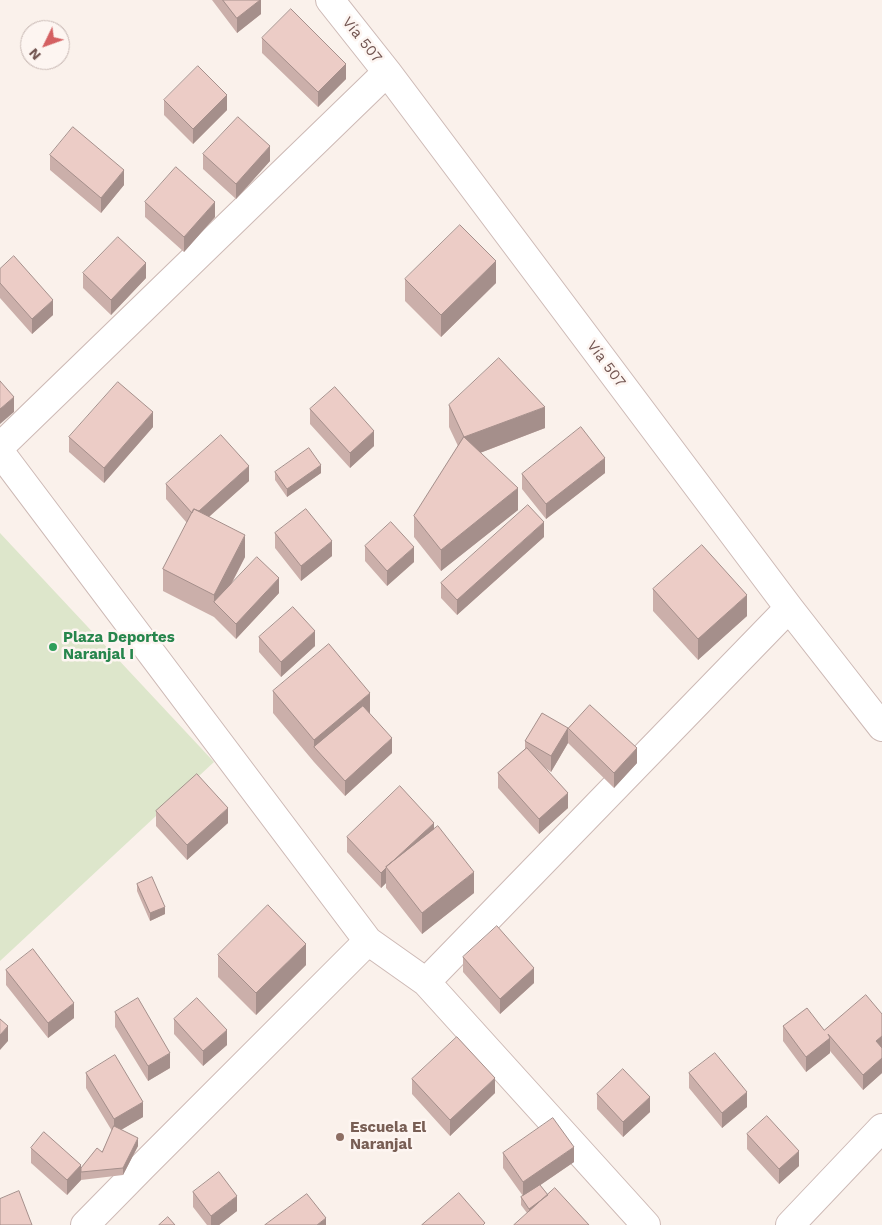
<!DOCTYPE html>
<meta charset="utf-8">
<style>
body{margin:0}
#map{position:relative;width:882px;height:1225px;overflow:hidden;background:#faf1eb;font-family:"Work Sans",sans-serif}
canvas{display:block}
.north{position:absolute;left:20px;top:20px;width:50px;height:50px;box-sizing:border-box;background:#fdf5f1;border:1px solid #c5b5b1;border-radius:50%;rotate:228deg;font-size:14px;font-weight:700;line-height:20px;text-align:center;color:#725551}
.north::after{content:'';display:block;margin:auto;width:18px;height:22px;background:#d46062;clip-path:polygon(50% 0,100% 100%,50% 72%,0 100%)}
</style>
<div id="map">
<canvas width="882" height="1225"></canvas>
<div class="north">N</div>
</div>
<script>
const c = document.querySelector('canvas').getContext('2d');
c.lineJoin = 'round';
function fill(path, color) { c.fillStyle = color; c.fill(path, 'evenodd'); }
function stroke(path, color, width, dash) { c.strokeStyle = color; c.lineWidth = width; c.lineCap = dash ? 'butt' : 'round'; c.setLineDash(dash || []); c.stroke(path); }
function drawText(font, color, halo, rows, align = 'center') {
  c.font = font + ' "Work Sans",sans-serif'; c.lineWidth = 5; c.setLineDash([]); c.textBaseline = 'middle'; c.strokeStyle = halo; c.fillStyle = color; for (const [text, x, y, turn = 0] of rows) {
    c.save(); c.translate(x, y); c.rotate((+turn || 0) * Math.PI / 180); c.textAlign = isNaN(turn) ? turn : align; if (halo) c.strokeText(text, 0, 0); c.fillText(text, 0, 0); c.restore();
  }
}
fill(new Path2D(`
 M0,533L214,762L0,961Z`), '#dde6cb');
const minor = new Path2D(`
 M330,0L387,72L789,608L882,727
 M0,447L387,72
 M0,452L368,941L426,982L646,1225
 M426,982L789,608
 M85,1225L142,1167L368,941
 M790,1225L882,1128`);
stroke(minor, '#cdb9b5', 30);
stroke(minor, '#fff', 28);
fill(new Path2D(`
 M212,0H261V14L237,33Z
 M262,38L346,79L318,107L262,53Z
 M164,100L227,110L193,144L164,115Z
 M203,154L270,161L236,199L203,169Z
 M50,155L124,185L101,213L50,170Z
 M145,202L215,217L184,252L145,217Z
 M0,269L53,315L32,334L0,298Z
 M83,273L146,278L111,315L83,288Z
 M405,279L496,283L441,337L405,301Z
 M449,405L545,428L480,453L518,510L441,571L414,537V516L458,446L449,427Z
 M310,409L374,446L350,468L310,424Z
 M153,427L104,483L69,452V437Z
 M275,472L321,473L287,497L275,480Z
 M605,473L546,519L522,489V474Z
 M249,481L209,517L245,557L231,585L279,593L236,639L214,617L163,591V569L187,523L166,499V484Z
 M275,533L332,556L301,581L275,548Z
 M544,537L457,615L441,598V583Z
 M365,546L414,562L387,586L365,561Z
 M653,589L747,616L698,660L653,611Z
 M259,637L315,646L281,677L259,652Z
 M273,691L370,714L392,753L345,796L314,762L273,713Z
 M568,728L637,763L614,788L568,743L551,772L544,767L568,808L539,834L498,788V773L525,749V741Z
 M156,811L228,823L187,860L156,826Z
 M434,829L474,893L422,934L386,888V883L381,888L347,852V837Z
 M137,884L165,914L150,921L137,891Z
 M218,955L306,965L256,1015L218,977Z
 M463,957L534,983L500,1014L463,972Z
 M6,970L74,1018L48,1038L6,985Z
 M115,1012L170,1068L148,1081L115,1027Z
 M882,1014V1073L863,1090L830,1051V1053L806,1072L783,1041V1026L824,1030Z
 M174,1019L227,1045L203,1066L174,1034Z
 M86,1073L143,1117L121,1130L138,1146L123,1175L81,1180L67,1195L31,1163V1148L81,1172L102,1152L112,1131L86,1088Z
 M689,1073L747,1107L722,1128L689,1088Z
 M412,1079L495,1093L450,1136L412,1094Z
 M597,1094L650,1112L623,1137L597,1109Z
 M747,1134L799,1166L779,1184L747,1149Z
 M503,1153L574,1162L540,1185L548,1195L527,1213L521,1205V1197L523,1196L503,1168Z
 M193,1192L237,1211L219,1225H207L193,1207Z`), '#cbafaa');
fill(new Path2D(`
 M260,0H261V14L237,33V18Z
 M346,64V79L318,107V92Z
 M227,95V110L193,144V129Z
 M270,146V161L236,199V184Z
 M124,170V185L101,213V198Z
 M215,202V217L184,252V237Z
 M496,261V283L441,337V315Z
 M146,263V278L111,315V300Z
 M53,300V315L32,334V319Z
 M14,397V412L0,424V409Z
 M545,407V428L464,459V437Z
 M153,412V427L104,483V468Z
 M374,431V446L350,468V453Z
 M605,458V473L546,519V504Z
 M321,465V473L287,497V489Z
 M249,466V481L194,530V515Z
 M518,488V510L441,571V550Z
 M544,522V537L457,615V600Z
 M245,535V557L219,607L214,602V595Z
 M332,541V556L301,581V566Z
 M414,547V562L387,586V571Z
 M279,578V593L236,639V624Z
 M747,595V616L698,660V639Z
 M315,631V646L281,677V662Z
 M370,693V715L314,747V762V740Z
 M568,728V743L551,772V756Z
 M392,738V753L345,796V781Z
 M637,748V763L614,788V773Z
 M568,793V808L539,834V819Z
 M228,808V823L187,860V845Z
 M434,823V838L387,867Z
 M386,868V883L381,888V873Z
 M474,872V893L422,934V913Z
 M165,907V914L150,921V913Z
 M306,944V965L256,1015V993Z
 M534,968V983L500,1014V999Z
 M74,1003V1018L48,1038V1023Z
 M8,1026V1041L0,1050V1035Z
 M227,1030V1045L203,1066V1051Z
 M882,1036V1051L876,1041Z
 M830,1038V1053L806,1072V1057Z
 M170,1053V1068L148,1081V1066Z
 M882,1058V1073L863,1090V1075Z
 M495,1078V1093L450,1136V1120Z
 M747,1092V1107L722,1128V1113Z
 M650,1097V1112L623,1137V1122Z
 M143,1102V1117L114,1134V1119Z
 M138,1138V1146L123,1175V1168Z
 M574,1147V1162L523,1197V1182Z
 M799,1151V1166L779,1184V1169Z
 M81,1165V1180L67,1195V1180Z
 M548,1195L529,1216V1209Z
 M237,1196V1211L219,1225H211V1216Z
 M326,1218V1225H317Z`), '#a58f8b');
const building = new Path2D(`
 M223,0H260L237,18Z
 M291,9L346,64L318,92L262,38Z
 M198,66L227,95L193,129L164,100Z
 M238,117L270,146L236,184L203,154Z
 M73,127L124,170L101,198L50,155Z
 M176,167L215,202L184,237L145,202Z
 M460,225L496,261L441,315L405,279Z
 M118,237L146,263L111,300L83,273Z
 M14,256L53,300L32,319L0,283V269Z
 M499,358L545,407L464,437L449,405Z
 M0,381L14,397L0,409Z
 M118,382L153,412L104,468L69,437Z
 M335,387L374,431L350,453L310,409Z
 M581,427L605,458L546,504L522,474Z
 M221,435L249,466L199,511L194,509L192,513L166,484Z
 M464,437L518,488L441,550L414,516Z
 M309,448L321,465L287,489L275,472Z
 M528,505L544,522L457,600L441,583Z
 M194,509L245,535L214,595L163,569Z
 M306,509L332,541L301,566L275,533Z
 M391,522L414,547L387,571L365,546Z
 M702,545L747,595L698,639L653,589Z
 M257,557L279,578L236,624L214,602Z
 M293,607L315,631L281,662L259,637Z
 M329,644L370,693L314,740L273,691Z
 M590,705L637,748L614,773L568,728L551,756L525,741L542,713L568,728Z
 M363,706L392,738L345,781L314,747Z
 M527,748L568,793L539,819L498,773Z
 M197,774L228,808L187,845L156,811Z
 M400,786L434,823L394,860L386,867H387L381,873L347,837Z
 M438,826L474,872L422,913L386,867Z
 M152,877L165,907L150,913L137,884Z
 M268,905L306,944L256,993L218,955Z
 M497,926L534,968L500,999L463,957Z
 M33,949L74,1003L48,1023L6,970Z
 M866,995L882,1014V1036L876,1041L882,1048V1058L863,1075L828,1034L830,1038L806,1057L783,1026L807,1008L824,1030Z
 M138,998L170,1053L148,1066L115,1012Z
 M197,998L227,1030L203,1051L174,1019Z
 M0,1019L8,1026L0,1035Z
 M457,1037L495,1078L450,1120L412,1079Z
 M715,1053L747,1092L722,1113L689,1073Z
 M115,1055L143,1102L114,1119L86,1073Z
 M623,1069L650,1097L623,1122L597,1094Z
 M767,1116L799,1151L779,1169L747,1134Z
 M553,1118L574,1147L523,1182L503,1153Z
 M114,1126L138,1138L123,1168L81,1172V1168L97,1148L102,1152Z
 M44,1132L81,1165L67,1180L31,1148Z
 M219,1172L237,1196L211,1216L193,1192Z
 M540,1185L548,1195L529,1209L521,1197Z
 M555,1188L589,1225H514Z
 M19,1191L32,1225H0V1199Z
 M459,1193L485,1223L483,1225H422Z
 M307,1194L326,1218L317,1225H265Z
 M168,1217L175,1225H159Z`);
fill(building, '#ecccc6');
stroke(building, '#a58f8b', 1);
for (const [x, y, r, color] of [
 [53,647,5,"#2e9e5b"],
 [340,1137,5,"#8d6e63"]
]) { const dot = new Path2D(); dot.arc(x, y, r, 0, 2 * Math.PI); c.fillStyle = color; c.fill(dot); stroke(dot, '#fdf5f1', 2); }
drawText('15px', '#725551', '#fdf5f1', [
 ["Vía 507",362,40,51],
 ["Vía 507",606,364,53]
]);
drawText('bold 15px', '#27864d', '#fdf5f1', [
 ["Plaza Deportes",63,638],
 ["Naranjal I",63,655]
], 'left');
drawText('bold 15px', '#785e54', '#fdf5f1', [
 ["Escuela El",350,1128],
 ["Naranjal",350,1145]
], 'left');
</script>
